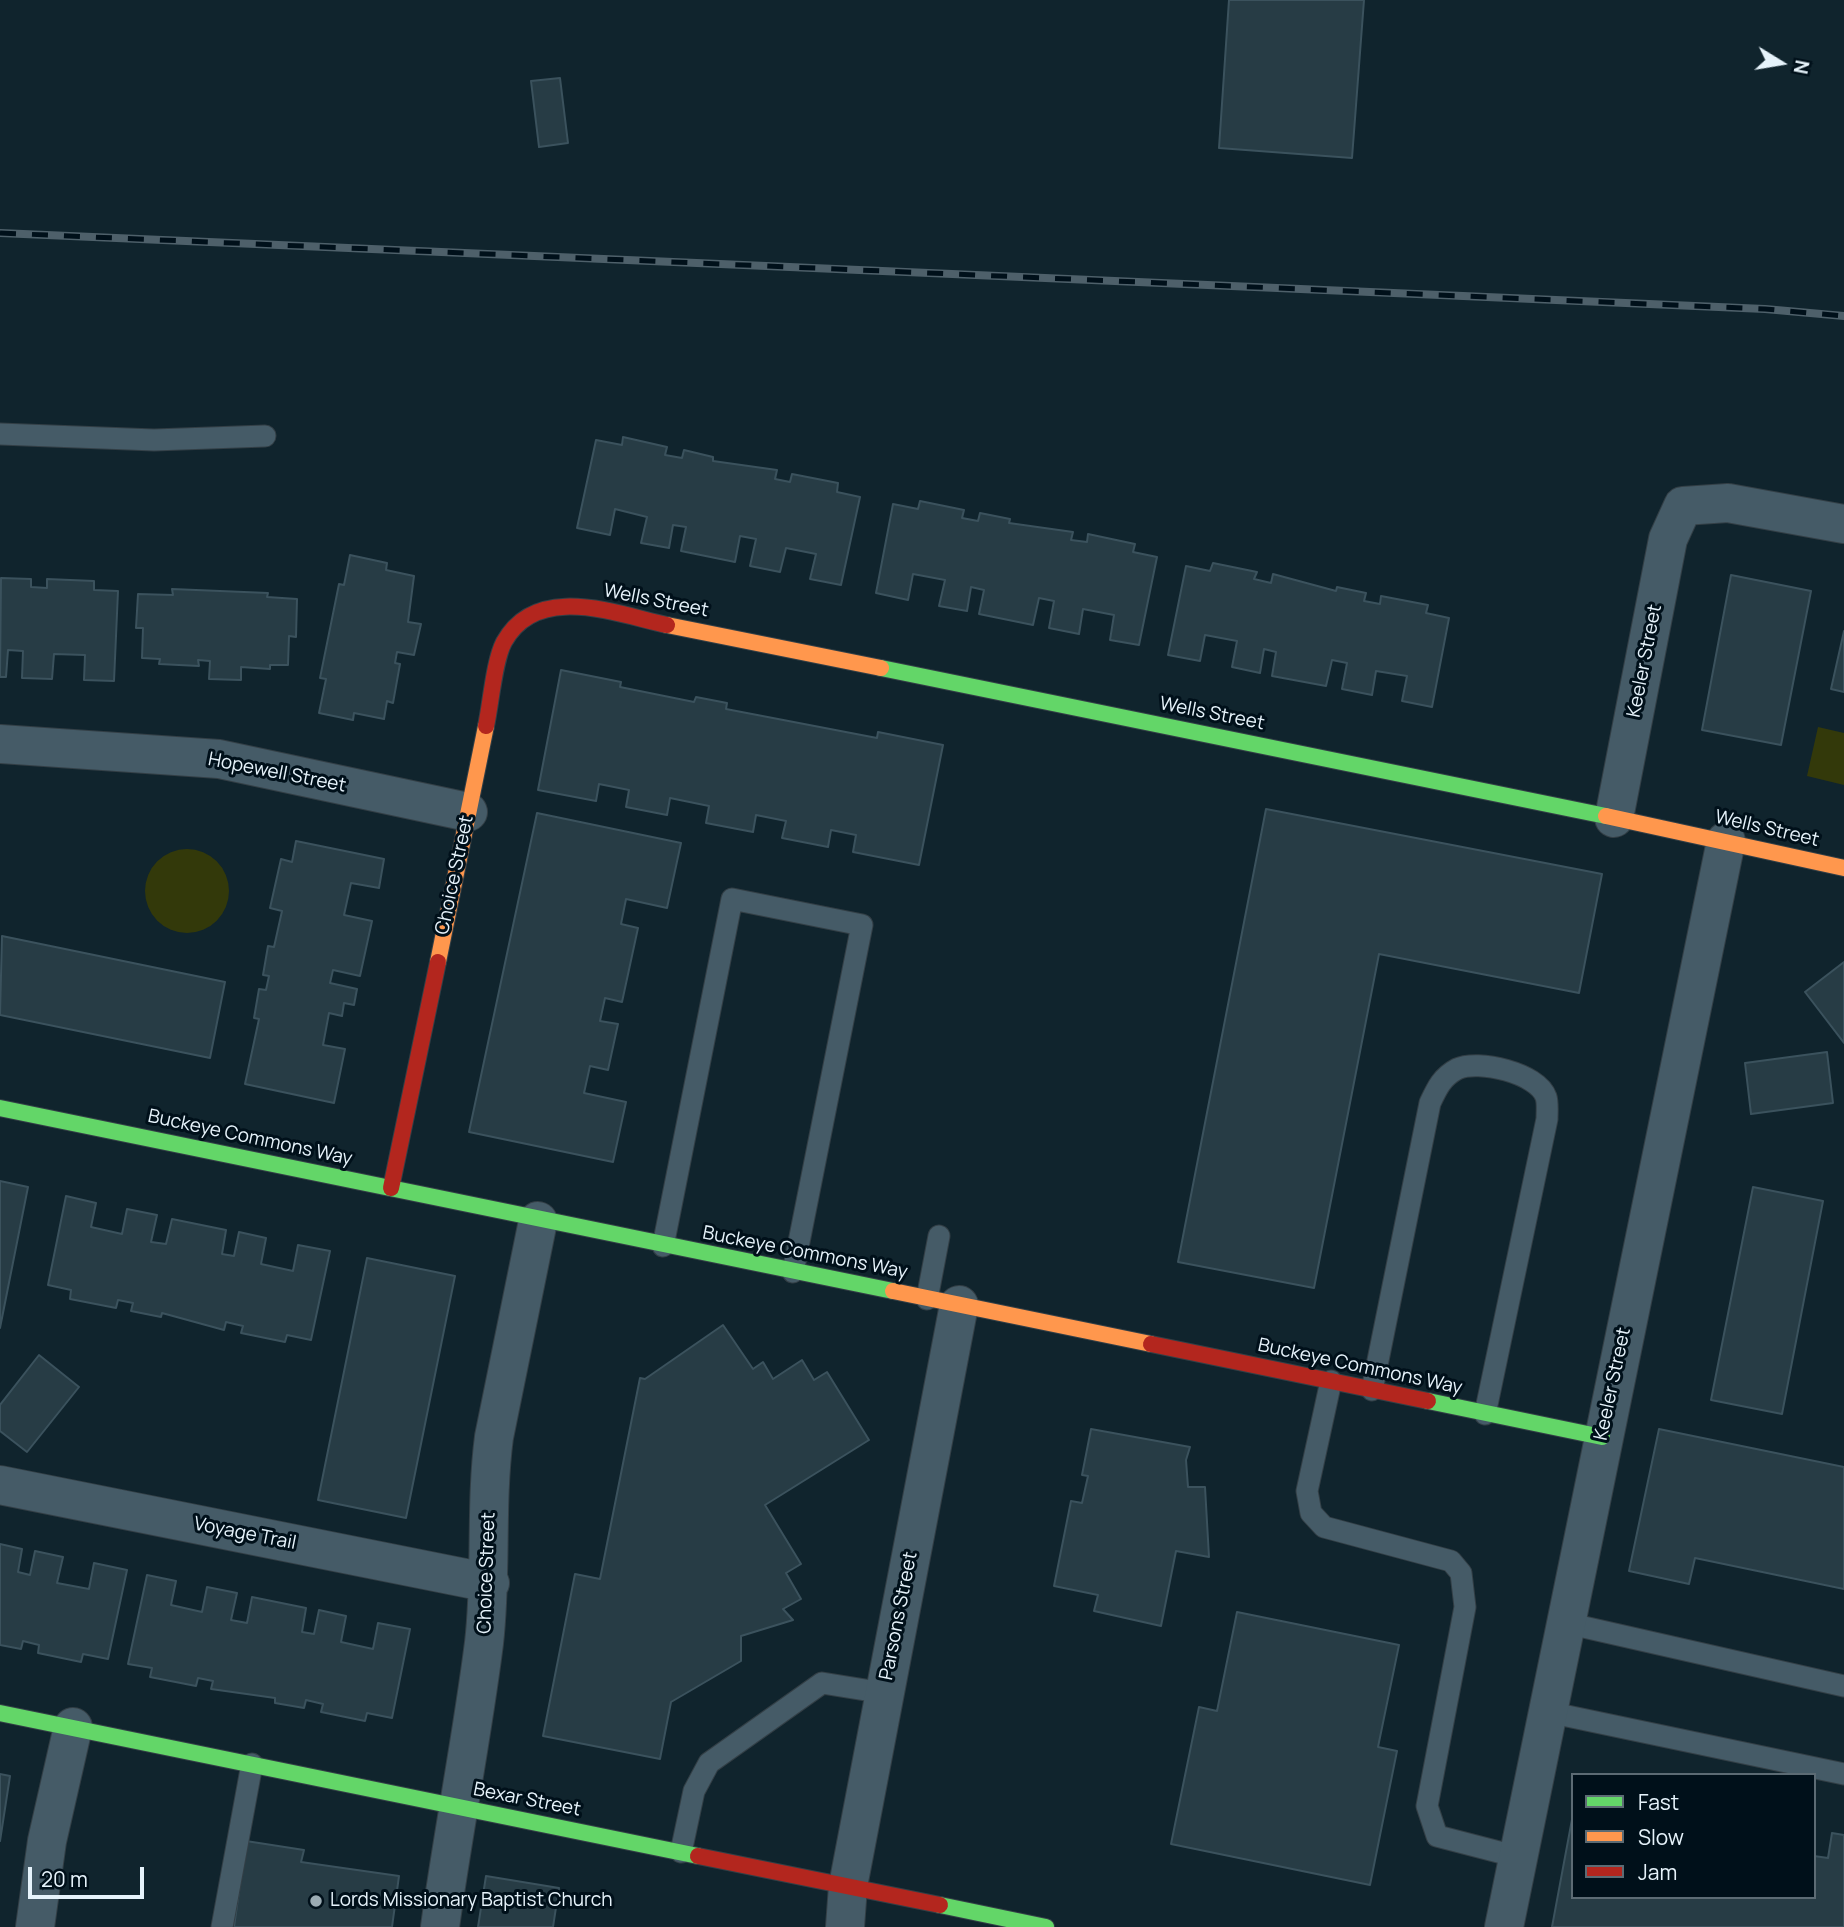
<!DOCTYPE html>
<style>
body{margin:0}
#map{position:relative;width:1844px;height:1927px;overflow:hidden;background:#10242d;font-family:Manrope,sans-serif}
canvas{display:block}
.legend{position:absolute;left:1571px;top:1773px;width:245px;height:126px;box-sizing:border-box;background:#00101a;border:2px solid #5c6b74;margin:0;padding:9px 12px;list-style:none;font-size:21px;color:#e6f3fb}
.legend li{display:flex;align-items:center;gap:14px;height:35px}
.legend b{width:35px;border:2px solid #5c6b74}
.north{position:absolute;left:1746px;top:28px;width:70px;height:70px;-webkit-text-stroke:5px #00101a;paint-order:stroke;rotate:101deg;font-size:19px;font-weight:700;line-height:28px;text-align:center;color:#e6f3fb}
.north::after{content:'';display:block;margin:auto;width:24px;height:32px;background:#e6f3fb;clip-path:polygon(50% 0,100% 100%,50% 72%,0 100%)}
.scale{position:absolute;left:28px;top:1867px;width:116px;height:32px;box-sizing:border-box;border:4px solid #e6f3fb;border-top:0;padding-left:9px;font-size:21px;line-height:24px;white-space:nowrap;color:#e6f3fb;-webkit-text-stroke:5px #00101a;paint-order:stroke}
</style>
<div id="map">
<canvas width="1844" height="1927"></canvas>
<ul class="legend">
<li><b style="height:9px;background:#63d668"></b>Fast</li>
<li><b style="height:9px;background:#ff974d"></b>Slow</li>
<li><b style="height:9px;background:#b3261e"></b>Jam</li>
</ul>
<div class="north">N</div>
<div class="scale">20 m</div>
</div>
<script>
const c = document.querySelector('canvas').getContext('2d');
c.lineJoin = 'round';
function fill(path, color) { c.fillStyle = color; c.fill(path, 'evenodd'); }
function stroke(path, color, width, dash) { c.strokeStyle = color; c.lineWidth = width; c.lineCap = dash ? 'butt' : 'round'; c.setLineDash(dash || []); c.stroke(path); }
function drawText(font, color, halo, rows, align = 'center') {
  c.font = font + ' Manrope,sans-serif'; c.lineWidth = 6; c.setLineDash([]); c.textBaseline = 'middle'; c.strokeStyle = halo; c.fillStyle = color; for (const [text, x, y, turn = 0] of rows) {
    c.save(); c.translate(x, y); c.rotate((+turn || 0) * Math.PI / 180); c.textAlign = isNaN(turn) ? turn : align; if (halo) c.strokeText(text, 0, 0); c.fillText(text, 0, 0); c.restore();
  }
}
fill(new Path2D(`
 M1818,727L1844,733V785L1807,776Z
 M145 891a42 42 0 1 1 84 0a42 42 0 1 1-84 0Z`), '#33390a');
const building = new Path2D(`
 M1229,0H1364L1352,158L1219,148Z
 M560,78L568,143L539,147L531,81Z
 M623,437L667,447L665,455L682,458L684,450L713,457V461L777,470L775,479L790,482L792,474L838,483L837,492L860,497L841,585L810,579L816,554L786,548L780,572L750,566L756,539L740,536L735,562L681,551L686,527L673,525L669,548L641,543L647,517L615,509L610,535L577,528L596,440L622,445Z
 M920,501L964,510L962,518L978,521L980,513L1010,519L1009,523L1073,532L1071,540L1087,542L1088,534L1135,544L1133,552L1157,557L1139,645L1110,640L1114,615L1083,609L1079,634L1049,628L1054,601L1039,598L1033,625L979,614L984,590L971,587L967,611L939,606L945,580L913,574L908,600L876,593L893,504L918,509Z
 M350,555L387,563L386,570L414,576L408,622L421,624L414,655L397,652L395,663L400,664L393,703L387,701L384,719L354,713L353,720L319,713L326,679L320,678L339,584L344,585Z
 M1213,563L1257,572L1254,579L1271,583L1273,574L1336,591L1337,587L1366,593L1364,601L1380,604L1381,596L1428,605L1426,613L1449,618L1432,707L1402,701L1407,676L1376,671L1372,695L1342,689L1347,663L1332,660L1326,686L1272,676L1276,652L1264,649L1260,673L1232,667L1237,641L1205,635L1200,661L1168,655L1186,566L1210,571Z
 M1731,575L1811,591L1781,745L1702,730Z
 M1,578L31,579V587L47,588V579L94,581V590L118,591L114,681L84,680L85,655L54,654L52,679L22,678L23,651L8,650L6,677H0Z
 M172,589L268,593L267,597L297,599L296,637L289,636L288,665H270V669L241,667V680L209,679L210,661L198,660L199,666L159,664L160,659L142,658L143,628H136L138,594L173,595Z
 M1844,631V692L1831,689Z
 M561,670L621,682L620,687L694,702L696,697L727,703L726,709L877,738L878,732L943,745L919,865L853,852L856,835L831,830L828,847L782,838L786,821L756,815L753,832L706,823L709,806L670,798L667,815L626,807L629,790L599,784L596,801L538,790Z
 M1266,809L1602,874L1579,993L1379,954L1314,1288L1178,1262Z
 M537,813L681,843L667,908L626,899L621,924L638,928L622,1002L605,998L600,1021L618,1024L608,1070L590,1066L584,1093L626,1102L613,1162L469,1132Z
 M296,841L384,859L379,888L351,883L344,915L372,921L360,976L333,970L330,983L357,989L354,1005L344,1003L342,1016L329,1013L323,1045L345,1049L334,1103L245,1084L259,1019L254,1018L259,989L266,990L269,976L263,975L268,946L274,947L282,911L270,908L281,859L292,862Z
 M2,936L225,982L210,1058L0,1015Z
 M1844,962V1043L1805,992Z
 M1827,1052L1833,1103L1751,1114L1745,1063Z
 M0,1181L28,1187L0,1328Z
 M1753,1187L1823,1201L1782,1414L1711,1400Z
 M66,1196L96,1203L91,1227L122,1234L127,1209L157,1215L151,1242L166,1244L172,1219L226,1230L222,1254L234,1256L239,1232L266,1238L261,1264L293,1271L298,1245L330,1251L311,1340L287,1335L285,1342L241,1333L243,1326L226,1322L224,1330L162,1313L161,1317L131,1311L133,1303L118,1300L116,1308L70,1299L71,1290L48,1285Z
 M367,1258L455,1276L406,1518L318,1500Z
 M723,1325L753,1369L763,1362L773,1379L802,1360L814,1380L827,1372L869,1440L765,1505L801,1564L786,1573L801,1599L783,1609L793,1620L741,1636V1661L671,1702L660,1759L543,1736L575,1574L600,1579L640,1378L645,1379Z
 M39,1355L79,1387L27,1452L0,1431V1405Z
 M1091,1429L1190,1447L1186,1460L1188,1487H1205L1209,1557L1176,1551L1161,1626L1094,1611L1098,1595L1054,1586L1071,1501L1082,1503L1088,1476L1082,1475Z
 M1659,1429L1844,1467V1589L1695,1558L1689,1584L1629,1571Z
 M0,1544L22,1549L18,1572L30,1575L35,1551L63,1557L57,1583L89,1589L94,1563L127,1570L108,1659L83,1654L81,1662L38,1653L39,1645L23,1641L21,1649L0,1645Z
 M147,1575L176,1581L171,1605L202,1612L207,1587L237,1593L231,1620L247,1623L252,1597L306,1608L302,1632L314,1634L319,1610L346,1616L341,1642L373,1649L378,1623L410,1629L392,1718L367,1713L365,1721L321,1712L323,1704L306,1700L304,1708L275,1703V1698L211,1689L213,1681L198,1678L196,1686L150,1677L152,1668L128,1664Z
 M1237,1612L1399,1645L1378,1747L1397,1751L1370,1885L1171,1844L1199,1707L1217,1711Z
 M0,1774L10,1776L0,1841Z
 M1573,1814V1897H1814V1856L1828,1858L1832,1833L1844,1835V1927H1552Z
 M246,1841L304,1850L301,1862L399,1876L392,1927H234Z
 M486,1876L559,1888L553,1927H478Z`);
fill(building, '#273c45');
stroke(building, '#3b525d', 2);
const lane = new Path2D(`
 M0,434L154,440L265,436
 M663,1246L732,899L862,925L793,1272
 M927,1299L939,1236
 M1331,1381L1307,1491L1311,1513L1324,1527L1451,1561L1461,1573L1465,1607L1427,1806L1437,1836L1518,1857
 M1372,1390L1430,1103C1437,1088 1442,1077 1457,1069C1478,1059 1538,1073 1546,1097C1548,1103 1547,1112 1547,1119L1485,1414
 M1566,1623L1844,1686
 M1548,1712L1844,1774
 M681,1852L694,1791L709,1763L822,1683L884,1693
 M222,1927L252,1764`);
const street = new Path2D(`
 M0,744L219,759L468,812
 M1614,818L1668,539L1683,506L1728,503L1844,524
 M0,1485L490,1583
 M35,1927L47,1841L73,1727
 M440,1927C453,1832 472,1738 484,1643C492,1575 485,1505 494,1437L538,1221
 M845,1927L848,1886L959,1305
 M1504,1927L1726,841`);
const fast = new Path2D(`
 M881,668L1606,816
 M0,1108L893,1291
 M1428,1401L1602,1437
 M0,1713L698,1856
 M940,1905L1046,1927`);
const slow = new Path2D(`
 M667,625L881,668
 M1606,816L1844,868
 M438,962L486,726
 M893,1291L1151,1344`);
const jam = new Path2D(`
 M486,726C491,703 494,661 504,642C537,582 616,614 667,625
 M391,1188L438,962
 M1151,1344L1428,1401
 M698,1856L940,1905`);
stroke(lane, '#333f46', 23);
stroke(street, '#333f46', 40);
stroke(fast, '#333f46', 18);
stroke(slow, '#333f46', 18);
stroke(jam, '#333f46', 18);
stroke(lane, '#455b67', 21);
stroke(street, '#455b67', 38);
stroke(fast, '#63d668', 16);
stroke(slow, '#ff974d', 16);
stroke(jam, '#b3261e', 16);
const rail = new Path2D(`
 M0,233L1765,309L1844,316`);
stroke(rail, '#4e606a', 8);
stroke(rail, '#00101a', 5, [16]);
for (const [x, y, r, color] of [
 [316,1901,7,"#9babb3"]
]) { const dot = new Path2D(); dot.arc(x, y, r, 0, 2 * Math.PI); c.fillStyle = color; c.fill(dot); stroke(dot, '#00101a', 2.5); }
drawText('19px', '#e6f3fb', '#00101a', [
 ["Wells Street",656,601,11],
 ["Keeler Street",1645,661,-79],
 ["Wells Street",1212,714,11],
 ["Hopewell Street",277,773,11],
 ["Wells Street",1767,829,13],
 ["Choice Street",455,875,-78],
 ["Buckeye Commons Way",250,1138,12],
 ["Buckeye Commons Way",805,1253,11],
 ["Buckeye Commons Way",1360,1367,12],
 ["Keeler Street",1613,1384,-78],
 ["Voyage Trail",245,1534,11],
 ["Choice Street",487,1573,-88],
 ["Parsons Street",899,1616,-79],
 ["Bexar Street",527,1800,11]
]);
drawText('19px', '#e6f3fb', '#00101a', [
 ["Lords Missionary Baptist Church",330,1901]
], 'left');
</script>
